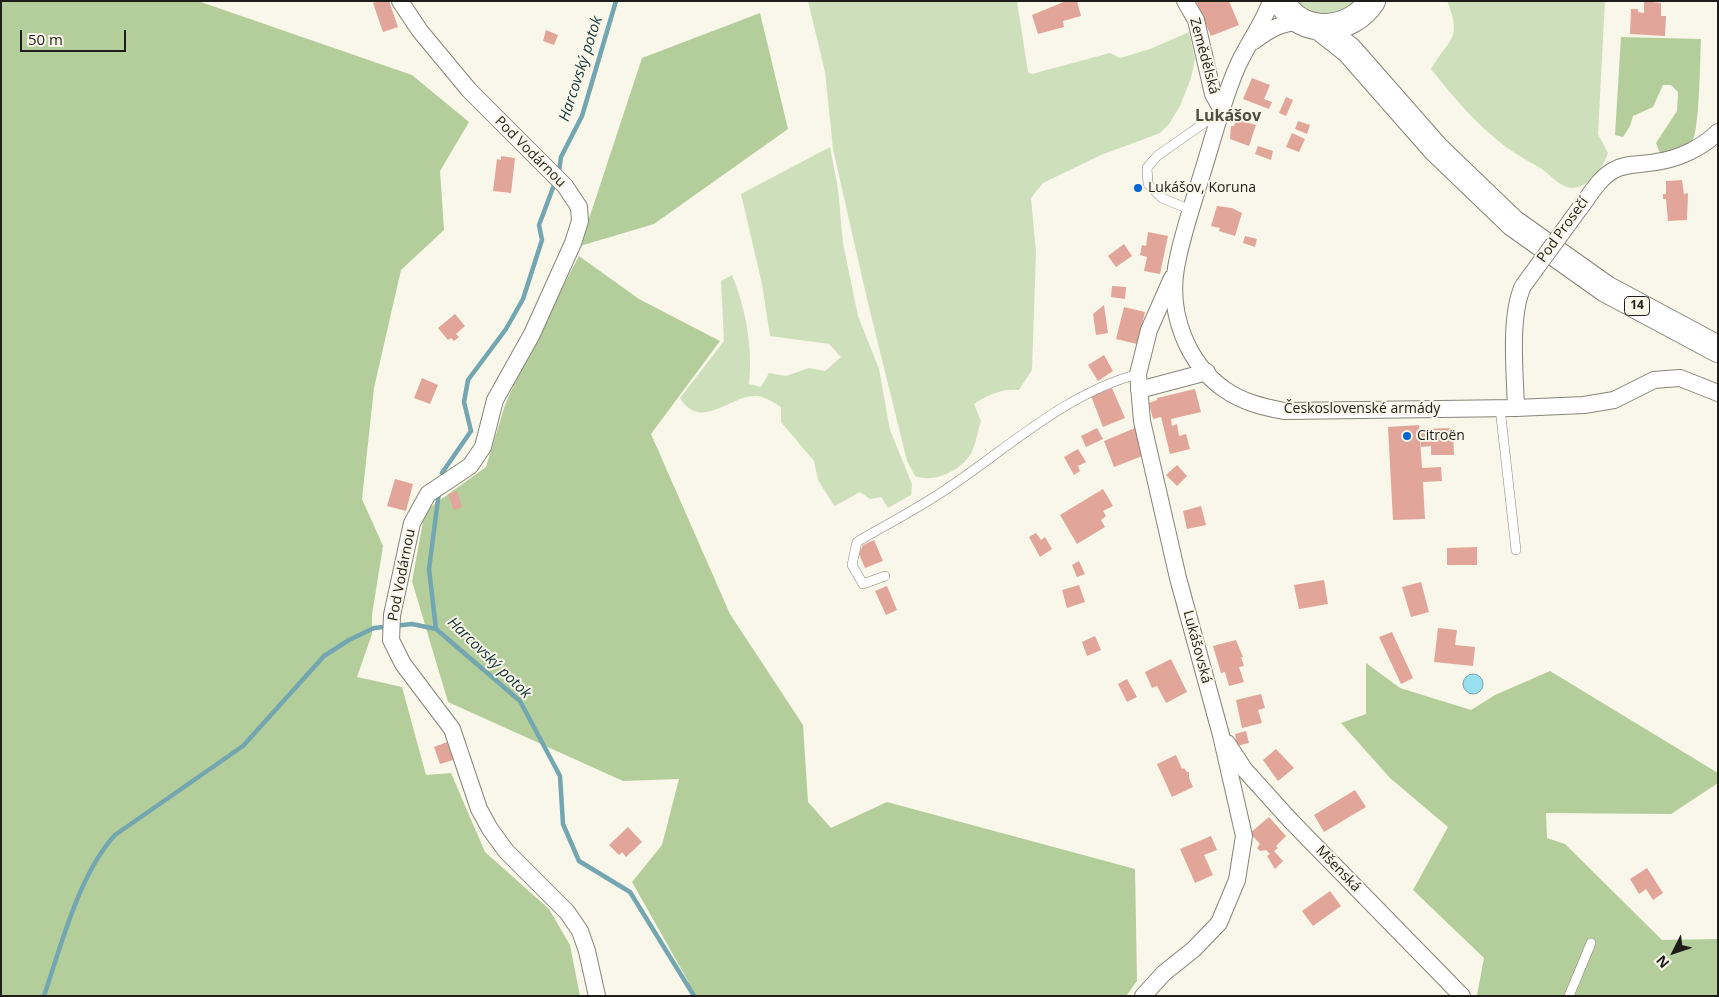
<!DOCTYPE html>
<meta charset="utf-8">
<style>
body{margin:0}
#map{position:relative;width:1719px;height:997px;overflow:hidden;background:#f9f7e9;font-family:"Open Sans",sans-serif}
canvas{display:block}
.frame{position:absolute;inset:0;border:2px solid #1e1d19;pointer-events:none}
.north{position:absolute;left:1649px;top:927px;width:50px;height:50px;-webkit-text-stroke:4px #f9f7e9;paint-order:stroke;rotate:229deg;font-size:14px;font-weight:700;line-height:20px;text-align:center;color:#1e1d19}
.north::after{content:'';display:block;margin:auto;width:18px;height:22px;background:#1e1d19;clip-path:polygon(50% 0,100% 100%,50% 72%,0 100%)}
.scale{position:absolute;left:20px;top:30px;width:106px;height:22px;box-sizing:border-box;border:2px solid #1e1d19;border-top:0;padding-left:6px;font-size:15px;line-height:18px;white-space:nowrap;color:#1e1d19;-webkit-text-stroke:4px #f9f7e9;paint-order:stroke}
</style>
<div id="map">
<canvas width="1719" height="997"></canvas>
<div class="frame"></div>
<div class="north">N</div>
<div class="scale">50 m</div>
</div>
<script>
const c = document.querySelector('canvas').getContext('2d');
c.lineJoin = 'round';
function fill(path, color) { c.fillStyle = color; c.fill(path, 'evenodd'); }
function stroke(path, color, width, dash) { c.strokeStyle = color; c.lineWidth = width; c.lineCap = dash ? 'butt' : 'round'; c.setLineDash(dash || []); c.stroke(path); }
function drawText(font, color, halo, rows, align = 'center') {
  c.font = font + ' "Open Sans",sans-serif'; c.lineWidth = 4; c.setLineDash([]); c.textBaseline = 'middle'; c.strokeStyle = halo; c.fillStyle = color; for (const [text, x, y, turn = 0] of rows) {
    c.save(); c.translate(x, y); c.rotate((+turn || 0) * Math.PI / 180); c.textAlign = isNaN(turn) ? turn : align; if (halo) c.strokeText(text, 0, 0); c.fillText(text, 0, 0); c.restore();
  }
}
fill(new Path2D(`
 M808,1H1017L1028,72L1032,74L1110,53L1120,58L1150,49L1189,32L1195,59L1191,78L1180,106L1169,124L1160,133L1101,155L1043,183L1031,198L1036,252L1032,370L1019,390C1003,388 987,395 974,404L981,421C977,432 976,446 970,455C959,472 933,483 915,476L907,461L867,299L833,149L825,72Z
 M1296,1H1356C1337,18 1314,17 1296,1Z
 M1447,1H1605L1598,134L1608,153C1604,166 1587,190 1571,188C1561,187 1550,175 1542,169C1530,162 1517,155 1506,147C1477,125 1453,97 1431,69C1449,38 1463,40 1447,1Z
 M830,147L838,189L843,243L858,316L879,369L890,430L912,484L911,495L888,508L881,497L870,499L860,492L835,506L833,504L818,480L814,461L781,422V407C774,403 765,396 756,396C730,395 701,432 680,398L724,341L721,281L732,275C746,309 753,348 749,384L761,387L769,373L786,376L809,368L825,371L841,357L829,344L770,336L762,284L741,194Z`), '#cde0bb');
fill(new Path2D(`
 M1,1H198L412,75L469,122L440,171L444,230L401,270L374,388L362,499L383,546L372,615V634L357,677L402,687L426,775L451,773L485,852L549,909L570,945L580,996H1Z
 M760,13L788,129L654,224L580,246L642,58Z
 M1621,37L1701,39C1700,57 1700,134 1691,144L1660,153L1656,143L1677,111L1678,92L1671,85H1663L1653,107L1633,116L1630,126L1623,137L1615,135Z
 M579,256L639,299L720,341L651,434L730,614L803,725L808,802L831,828L887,802L1135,869L1137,981L1126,996H691L688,981L632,882L662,845L679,779L623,781L448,702L412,581L425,511L486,467L505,405L529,351Z
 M1366,663L1400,688L1471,710L1495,695L1550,671L1718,773V783L1671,814L1546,813L1547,838L1565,844L1662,940L1718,939V996L1477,995L1484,958L1413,890L1448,827L1390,778L1341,723L1366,714Z`), '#b4ce9b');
const water = new Path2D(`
 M1463 684a10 10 0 1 1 20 0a10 10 0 1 1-20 0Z`);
fill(water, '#98e0f0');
stroke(water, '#73a6b0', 1);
stroke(new Path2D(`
 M559,171L561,157L582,116L616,1
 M442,473L471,431L464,402L468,380L506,329L523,299L542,240L539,225L554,185
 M439,492L429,569L436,629L520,701L560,776L563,824L579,861L630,892L694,996
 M44,996C61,946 79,874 115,835L243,746L324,656L349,640L374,628L412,624L436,629`), '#73a6b0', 4.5);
fill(new Path2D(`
 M378,1H389L398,27L383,32L373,3Z
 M1066,1H1077L1081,16L1063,21L1064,27L1038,34L1032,15Z
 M1196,1H1229L1239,25L1211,36Z
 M1644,1L1661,3V16H1666L1665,36L1630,34L1631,9H1638V12L1644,13Z
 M546,30L558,35L554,45L543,41Z
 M1252,78L1270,85L1264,99L1272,102L1269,109L1243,99Z
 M1286,97L1293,100L1286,116L1279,113Z
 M1236,119L1256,125L1249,146L1230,139L1231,126H1234Z
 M1298,121L1310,125L1307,134L1295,129Z
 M1292,133L1305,139L1299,152L1286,147Z
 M1258,146L1273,151L1271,160L1255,154Z
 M501,156L515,158L511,193L493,191L497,159L501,160Z
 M1682,180L1684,194L1688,193L1687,220L1668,221L1666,199H1663V194H1666V181Z
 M1217,206L1232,208L1242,213L1235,236L1219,231L1220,228L1211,226Z
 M1148,232L1168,236L1160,274L1144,271L1147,257L1140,255L1142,245L1146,246Z
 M1245,236L1257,239L1255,247L1243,243Z
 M1124,244L1132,256L1116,267L1108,256Z
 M1112,286L1126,287L1125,299L1111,297Z
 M1104,305L1108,333L1096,335L1093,314Z
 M1124,307L1145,312L1137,344L1116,339Z
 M455,314L465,326L456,334L459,337L454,341L451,338L448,340L438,328Z
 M1104,355L1113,371L1098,381L1088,365Z
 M422,378L438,385L430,404L414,398Z
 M1112,388L1125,418L1103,427L1091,396Z
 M1195,389L1201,412L1171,419L1172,426L1177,424L1179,436L1186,434L1190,449L1170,454L1161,417L1153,419L1149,403L1157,400V398Z
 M1419,425L1422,468L1441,467L1442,481L1423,482L1425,519L1393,520L1388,427Z
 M1097,428L1103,439L1086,447L1081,436Z
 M1135,428L1145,455L1114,467L1104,441Z
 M1453,428L1454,455H1431V446L1421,447L1420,429Z
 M1078,449L1086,462L1078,466L1080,471L1074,475L1064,457Z
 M1177,465L1187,476L1177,486L1166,475Z
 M395,479L413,484L406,511L387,506Z
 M1103,489L1113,506L1103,511L1106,516L1101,520L1105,527L1077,544L1060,515Z
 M457,491L462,507L454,510L448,494Z
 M1201,506L1206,525L1187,529L1183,511Z
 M1036,533L1041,540L1045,537L1052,549L1040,557L1029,537Z
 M874,540L883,561L865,568L859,554L863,545Z
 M1477,547V565H1447V548Z
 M1079,561L1085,574L1077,577L1072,565Z
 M1324,580L1328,604L1299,609L1294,585Z
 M1421,582L1429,612L1411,617L1402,587Z
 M1079,585L1085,602L1067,608L1062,590Z
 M887,586L897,610L886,615L875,591Z
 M1438,628L1457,630L1455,645L1475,647L1473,666L1434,662Z
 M1392,632L1413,678L1401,684L1379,637Z
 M1095,636L1101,650L1087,656L1082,642Z
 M1236,640L1243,657H1241L1244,666L1239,667L1244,682L1229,686L1225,672L1221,673L1213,646Z
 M1171,659L1187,692L1166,703L1157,686L1152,688L1145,672Z
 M1127,679L1137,697L1127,702L1118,684Z
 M1261,694L1265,708L1258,710L1262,723L1242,728L1236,700Z
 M1246,731L1249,743L1237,746L1235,734Z
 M447,742L453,760L440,764L434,747Z
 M1276,749L1294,768L1278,781L1263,760Z
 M1176,755L1182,769L1184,768L1187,772H1189V778L1193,787L1172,797L1157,764Z
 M1355,790L1366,807L1324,832L1314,815Z
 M1269,817L1286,836L1276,846L1278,848L1274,851L1283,861L1275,869L1267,856L1270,854L1266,850L1260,851L1257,848L1260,844L1250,833Z
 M628,827L642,842L626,857L622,852L619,855L609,845Z
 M1211,836L1217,850L1204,855L1213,875L1195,883L1180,849Z
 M1647,868L1663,893L1653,900L1646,889L1639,894L1630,879Z
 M1330,891L1341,906L1313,926L1302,911Z`), '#e2a599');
const service = new Path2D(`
 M1191,210L1162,198L1148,184L1147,168L1157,156L1220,112
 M1500,408L1516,550
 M885,576L863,584L852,565L857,542C884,526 913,511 939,494C1004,452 1063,394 1138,374
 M1569,996L1591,943`);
const minor = new Path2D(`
 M400,1L420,31L469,90L565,186L579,207L580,221L573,243L532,334L495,400L483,447L470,466L428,494L412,523L392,615L391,640L403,664L452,729L479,809L490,829L506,851L567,912L580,931L587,951L597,996
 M1185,1L1196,20L1213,94L1222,110
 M1271,1C1263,24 1248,43 1238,65C1222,101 1213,140 1201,177C1192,207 1181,238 1176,268C1168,313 1187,363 1224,389C1242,402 1263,407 1284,411L1516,408L1584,405L1614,400L1654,380L1666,379L1680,378L1718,393
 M1254,41C1270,29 1282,22 1302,22
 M1580,208C1590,195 1599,178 1614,170C1626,163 1641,165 1656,162C1678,159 1702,148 1718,132
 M1139,390L1207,372
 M1516,408C1515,374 1509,316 1523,286
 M1227,743L1244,769L1291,821L1462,996
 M1143,996L1164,973L1194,949L1219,923L1237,880L1244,836L1221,735L1178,578L1142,421L1138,374L1149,330L1172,278`);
const primary = new Path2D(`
 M1281,1C1302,38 1351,33 1372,1
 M1321,28L1349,50L1436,149L1513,223L1606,289L1718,349`);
stroke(service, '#868478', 10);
stroke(minor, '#868478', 18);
stroke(primary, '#868478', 28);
stroke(service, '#fff', 9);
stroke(minor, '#fff', 16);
stroke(primary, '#fff', 26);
const minorBridge = new Path2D(`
 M1523,286L1580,208`);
stroke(minorBridge, '#868478', 18, []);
stroke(minorBridge, '#fff', 16);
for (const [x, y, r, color] of [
 [1138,188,5,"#0567cf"],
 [1407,436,5,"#0567cf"]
]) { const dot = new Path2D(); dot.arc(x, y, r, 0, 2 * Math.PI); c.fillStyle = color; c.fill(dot); stroke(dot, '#f9f7e9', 2); }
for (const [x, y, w] of [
 [1637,306,25]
]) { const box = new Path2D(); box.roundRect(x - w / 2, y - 9.5, w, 19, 4); c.fillStyle = '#f9f7e9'; c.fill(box); stroke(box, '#1e1d19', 1); }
drawText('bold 12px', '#1e1d19', null, [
 ["14",1637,306]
]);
drawText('14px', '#1e1d19', '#f9f7e9', [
 ["Zemědělská",1204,56,75],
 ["Pod Vodárnou",530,152,45],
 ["Pod Prosečí",1563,230,-54],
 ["Československé armády",1362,409],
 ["Pod Vodárnou",402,575,-79],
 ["Lukášovská",1197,647,75],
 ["Mšenská",1338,869,46]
]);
drawText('14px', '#1e1d19', '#f9f7e9', [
 ["Lukášov, Koruna",1148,188],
 ["Citroën",1417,436]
], 'left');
drawText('italic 15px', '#10333a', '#f9f7e9', [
 ["Harcovský potok",581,69,-72],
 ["Harcovský potok",489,658,44]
]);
drawText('bold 16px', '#504e43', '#f9f7e9', [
 ["Lukášov",1228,116]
]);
</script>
